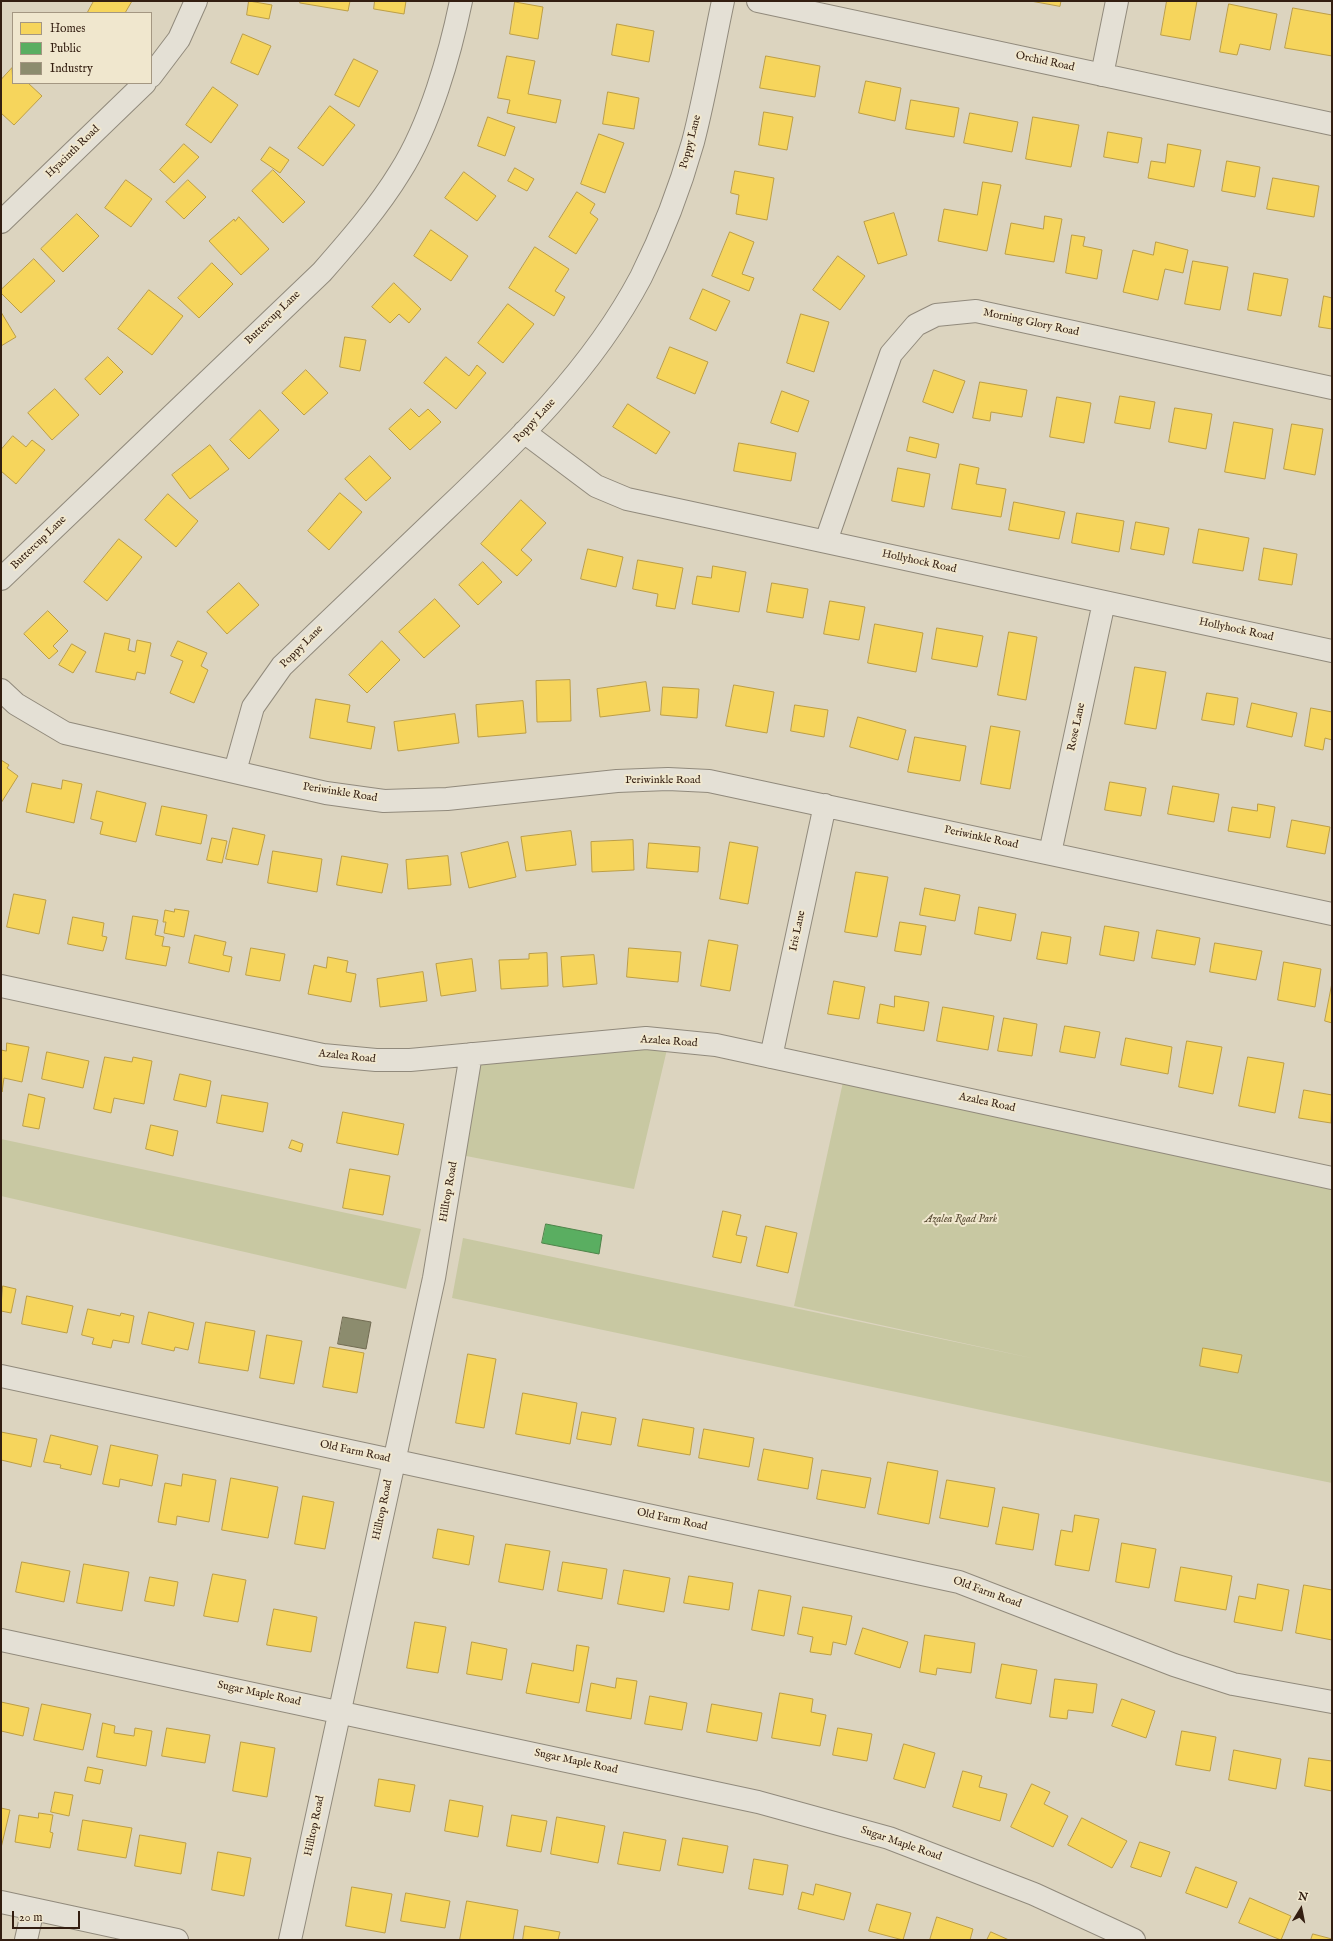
<!DOCTYPE html>
<style>
body{margin:0}
#map{position:relative;width:1333px;height:1941px;overflow:hidden;background:#dcd4bf;font-family:"IM FELL English",serif}
canvas{display:block}
.frame{position:absolute;inset:0;border:2px solid #331e11;pointer-events:none}
.legend{position:absolute;left:12px;top:12px;width:140px;height:72px;box-sizing:border-box;background:#f0e7ce;border:1px solid #a49782;margin:0;padding:5px 7px;list-style:none;font-size:12px;color:#331e11}
.legend li{display:flex;align-items:center;gap:8px;height:20px}
.legend b{width:20px;border:1px solid #a49782}
.north{position:absolute;left:1281px;top:1889px;width:40px;height:40px;-webkit-text-stroke:3px #f0e7ce;paint-order:stroke;rotate:10deg;font-size:11px;font-weight:700;line-height:16px;text-align:center;color:#331e11}
.north::after{content:'';display:block;margin:auto;width:14px;height:18px;background:#331e11;clip-path:polygon(50% 0,100% 100%,50% 72%,0 100%)}
.scale{position:absolute;left:12px;top:1911px;width:68px;height:18px;box-sizing:border-box;border:2px solid #331e11;border-top:0;padding-left:5px;font-size:12px;line-height:14px;white-space:nowrap;color:#331e11;-webkit-text-stroke:3px #f0e7ce;paint-order:stroke}
</style>
<div id="map">
<canvas width="1333" height="1941"></canvas>
<div class="frame"></div>
<ul class="legend">
<li><b style="height:11px;background:#f6d55c"></b>Homes</li>
<li><b style="height:11px;background:#5aae61"></b>Public</li>
<li><b style="height:11px;background:#8c8c6e"></b>Industry</li>
</ul>
<div class="north">N</div>
<div class="scale">20 m</div>
</div>
<script>
const c = document.querySelector('canvas').getContext('2d');
c.lineJoin = 'round';
function fill(path, color) { c.fillStyle = color; c.fill(path, 'evenodd'); }
function stroke(path, color, width, dash) { c.strokeStyle = color; c.lineWidth = width; c.lineCap = dash ? 'butt' : 'round'; c.setLineDash(dash || []); c.stroke(path); }
function drawText(font, color, halo, rows, align = 'center') {
  c.font = font + ' "IM FELL English",serif'; c.lineWidth = 4; c.setLineDash([]); c.textBaseline = 'middle'; c.strokeStyle = halo; c.fillStyle = color; for (const [text, x, y, turn = 0] of rows) {
    c.save(); c.translate(x, y); c.rotate((+turn || 0) * Math.PI / 180); c.textAlign = isNaN(turn) ? turn : align; if (halo) c.strokeText(text, 0, 0); c.fillText(text, 0, 0); c.restore();
  }
}
fill(new Path2D(`
 M669,1041L634,1189L456,1154L471,1054Z
 M845,1073L1332,1178V1420L1299,1413L1332,1420V1483L1156,1447L452,1298L463,1238L1036,1359L794,1306Z
 M1,1139L421,1229L406,1289L1,1196Z`), '#c8c8a2');
const homes = new Path2D(`
 M94,1H132L125,13H90L88,12Z
 M249,1L272,5L269,19L247,15Z
 M301,1H350L348,11L300,3Z
 M375,1H406L404,14L374,9Z
 M1031,1H1061L1060,6Z
 M1167,1H1197L1190,40L1161,35Z
 M515,2L543,7L538,39L510,34Z
 M1229,4L1277,14L1270,50L1240,44L1237,55L1220,52Z
 M1293,8L1332,15V56L1285,48Z
 M617,24L654,31L649,62L612,55Z
 M243,34L271,46L258,75L231,63Z
 M507,56L535,61L528,94L561,100L556,123L507,113L510,100L498,98Z
 M766,56L820,66L815,97L760,88Z
 M354,59L378,71L359,107L335,95Z
 M12,68L13,83H28L42,96L14,125L1,113V80Z
 M866,81L901,88L895,121L859,113Z
 M213,87L238,105L211,143L186,125Z
 M608,92L639,98L634,129L603,124Z
 M911,100L959,108L954,137L906,129Z
 M330,106L355,125L323,166L298,148Z
 M764,112L793,117L787,150L759,145Z
 M970,113L1018,122L1012,152L964,143Z
 M488,117L515,127L505,156L478,146Z
 M1033,117L1079,125L1071,167L1026,159Z
 M1108,132L1142,138L1138,163L1104,157Z
 M599,134L624,143L605,193L581,184Z
 M184,144L199,157L174,183L160,170Z
 M1168,144L1201,150L1194,187L1148,178L1151,161L1165,163Z
 M270,147L289,160L280,173L261,160Z
 M1227,161L1260,167L1255,197L1222,191Z
 M515,168L534,179L527,191L508,181Z
 M273,170L305,202L283,223L252,191Z
 M735,171L774,178L767,220L736,214L739,195L731,193Z
 M464,172L496,196L477,221L445,198Z
 M1273,178L1319,186L1314,217L1267,209Z
 M126,180L152,199L131,227L105,208Z
 M188,180L206,197L184,219L166,202Z
 M983,182L1001,185L987,251L938,241L944,209L977,215Z
 M577,192L595,204L590,213L598,219L576,254L549,237Z
 M894,213L907,255L878,264L864,222Z
 M77,214L99,236L63,272L41,249Z
 M1045,216L1062,219L1054,262L1005,254L1011,223L1043,229Z
 M239,217L269,249L241,275L209,241L234,219L235,221Z
 M431,230L468,256L451,281L414,256Z
 M730,232L754,242L742,274L754,278L749,291L712,276Z
 M1072,235L1085,237L1083,246L1102,250L1097,279L1066,273Z
 M1156,242L1188,250L1183,273L1165,269L1158,300L1123,292L1133,250L1153,255Z
 M535,247L569,269L555,291L565,297L554,316L509,288Z
 M838,256L865,276L840,310L813,290Z
 M34,259L55,281L21,313L1,293V290Z
 M1193,261L1228,267L1220,310L1185,304Z
 M212,263L233,284L199,318L178,298Z
 M1254,273L1288,279L1281,316L1248,310Z
 M394,283L421,309L409,323L399,314L390,323L372,307Z
 M703,289L730,301L716,331L690,319Z
 M149,290L183,316L152,355L118,329Z
 M1324,296L1332,298V329L1319,327Z
 M508,304L534,324L503,363L478,343Z
 M1,312L16,337L1,346Z
 M801,314L829,322L814,372L787,363Z
 M345,337L366,340L360,371L340,367Z
 M670,347L708,362L695,394L657,378Z
 M108,357L123,372L100,395L85,379Z
 M446,357L469,376L477,365L486,373L456,409L424,383Z
 M306,370L328,393L304,415L282,393Z
 M934,370L965,381L953,413L923,402Z
 M980,382L1027,390L1022,417L991,412L990,421L973,418Z
 M55,389L79,415L52,440L28,413Z
 M782,391L809,401L798,432L771,423Z
 M1120,396L1155,402L1150,429L1115,423Z
 M1057,397L1091,403L1084,443L1050,437Z
 M628,404L670,432L656,454L613,427Z
 M1175,408L1212,414L1206,449L1169,442Z
 M411,409L419,417L428,409L441,422L410,450L389,429Z
 M260,410L279,430L249,459L230,440Z
 M1234,422L1273,429L1265,479L1225,472Z
 M1292,424L1323,429L1315,475L1284,469Z
 M13,436L26,447L32,440L45,450L16,484L1,471V450Z
 M910,437L939,444L936,458L907,451Z
 M739,443L796,453L791,481L734,471Z
 M210,445L229,469L190,499L172,475Z
 M370,456L391,478L366,501L345,479Z
 M960,464L979,468L976,484L1006,489L1001,517L952,509Z
 M898,468L930,474L924,507L892,501Z
 M340,493L362,512L329,550L308,531Z
 M168,494L198,521L176,547L145,520Z
 M521,500L546,523L521,550L532,560L517,576L481,544Z
 M1014,502L1065,512L1059,539L1009,530Z
 M1077,513L1124,521L1119,552L1072,543Z
 M1136,522L1169,528L1164,555L1131,549Z
 M1199,529L1249,538L1243,571L1193,563Z
 M119,539L142,557L107,601L84,582Z
 M1264,548L1297,554L1292,585L1259,580Z
 M588,549L623,557L616,587L581,579Z
 M638,560L683,568L675,609L656,606L658,594L633,589Z
 M483,562L502,582L478,605L459,585Z
 M713,566L746,572L739,612L692,604L697,576L711,578Z
 M239,583L259,605L227,634L207,612Z
 M772,583L808,589L803,618L767,612Z
 M435,599L460,626L424,658L399,632Z
 M830,601L865,607L859,640L824,634Z
 M48,611L68,631L53,646L58,651L49,659L24,634Z
 M875,624L923,633L916,672L868,663Z
 M937,628L983,636L977,667L932,659Z
 M1009,632L1037,637L1026,700L998,695Z
 M105,633L130,639L128,650L135,652L137,640L151,643L145,674L137,672L135,680L96,672Z
 M178,641L207,653L201,666L208,670L194,703L170,693L183,661L171,656Z
 M382,641L400,660L367,693L349,675Z
 M72,644L86,652L73,673L59,665Z
 M1135,667L1166,672L1156,729L1125,724Z
 M570,680L571,721L537,722L536,681Z
 M646,682L650,711L600,717L597,689Z
 M734,685L774,692L767,733L726,726Z
 M663,687L699,689L697,718L661,715Z
 M1207,693L1238,698L1234,725L1202,720Z
 M316,699L350,705L347,722L375,727L371,749L310,738Z
 M523,701L526,733L478,737L476,705Z
 M1252,703L1297,713L1292,737L1247,727Z
 M795,705L828,710L824,737L791,731Z
 M1311,708L1332,712V740L1325,738L1323,750L1305,746Z
 M455,714L459,743L398,751L394,722Z
 M858,717L906,730L898,760L850,747Z
 M991,726L1020,731L1010,789L981,784Z
 M915,737L966,746L960,781L908,772Z
 M1,760L9,765L7,768L18,776L1,803Z
 M63,780L82,784L74,823L26,812L32,783L61,789Z
 M1110,782L1146,788L1141,816L1105,810Z
 M1173,786L1219,794L1214,822L1168,814Z
 M97,791L146,803L136,842L100,834L103,822L91,819Z
 M1258,804L1275,807L1270,838L1228,831L1232,807L1257,811Z
 M162,806L207,815L201,844L156,835Z
 M1292,820L1330,827L1325,854L1287,847Z
 M233,828L265,835L258,865L226,859Z
 M571,831L576,865L526,871L521,837Z
 M212,838L227,841L222,863L207,860Z
 M633,840L634,870L592,872L591,842Z
 M508,842L516,877L469,888L461,853Z
 M730,842L758,847L748,904L720,899Z
 M649,843L700,847L698,872L647,868Z
 M273,851L322,859L317,892L268,883Z
 M342,856L388,864L382,893L337,885Z
 M448,856L451,885L408,889L406,860Z
 M856,872L888,877L877,937L845,932Z
 M925,888L960,895L955,921L920,915Z
 M14,894L46,900L39,934L7,927Z
 M979,907L1016,914L1011,941L975,934Z
 M175,909L189,911L184,937L164,933L166,922H163L165,910L174,912Z
 M133,916L158,920L155,935L164,937L162,946L170,947L166,966L126,959Z
 M73,917L104,923L102,936L107,937L103,951L68,944Z
 M900,922L926,926L921,955L895,951Z
 M1105,926L1139,932L1134,961L1100,955Z
 M1157,930L1200,938L1195,965L1152,958Z
 M1042,932L1071,937L1067,964L1037,959Z
 M195,935L226,942L223,955L232,957L229,972L189,963Z
 M709,940L738,945L730,991L701,986Z
 M1215,943L1262,951L1256,980L1210,972Z
 M251,948L285,954L280,981L246,975Z
 M629,948L681,952L678,982L627,977Z
 M547,953L548,986L501,989L499,960L529,959V954Z
 M594,955L597,984L563,987L561,957Z
 M328,957L348,961L346,972L356,974L351,1002L308,994L314,965L326,968Z
 M472,959L476,991L441,996L436,964Z
 M1284,962L1321,969L1315,1007L1278,1000Z
 M423,972L427,1001L380,1007L377,979Z
 M834,981L865,987L859,1019L828,1014Z
 M1332,983V1023L1325,1021Z
 M895,996L929,1002L924,1031L877,1023L880,1004L894,1007Z
 M943,1007L994,1016L988,1050L937,1041Z
 M1004,1018L1037,1024L1032,1056L998,1051Z
 M1065,1026L1100,1032L1095,1058L1060,1052Z
 M1126,1038L1172,1047L1168,1074L1121,1065Z
 M1187,1041L1222,1047L1213,1094L1179,1087Z
 M7,1043L29,1047L22,1082L4,1078L2,1092L1,1050L6,1051Z
 M47,1052L89,1061L83,1088L42,1079Z
 M105,1057L132,1062L133,1057L152,1061L144,1104L114,1098L111,1113L94,1109Z
 M1248,1057L1284,1063L1275,1113L1239,1106Z
 M180,1074L211,1081L206,1107L174,1100Z
 M1304,1090L1332,1095L1331,1123L1299,1118Z
 M29,1094L45,1098L39,1129L23,1126Z
 M222,1095L268,1103L263,1132L217,1123Z
 M343,1112L404,1124L398,1155L337,1143Z
 M151,1125L178,1131L173,1156L146,1149Z
 M292,1140L303,1144L301,1152L289,1148Z
 M350,1169L390,1176L383,1215L343,1208Z
 M723,1211L741,1215L736,1235L747,1237L741,1263L713,1257Z
 M766,1226L797,1233L788,1273L757,1266Z
 M3,1286L16,1289L11,1313L1,1311Z
 M27,1296L73,1306L67,1333L22,1324Z
 M88,1309L120,1316L121,1313L134,1316L129,1343L113,1340L111,1348L92,1344L94,1338L82,1335Z
 M149,1312L194,1323L188,1350L175,1347L174,1351L142,1344Z
 M206,1322L255,1331L248,1371L199,1363Z
 M267,1335L302,1341L294,1384L260,1378Z
 M330,1347L364,1353L357,1393L323,1387Z
 M1203,1348L1242,1355L1238,1373L1200,1366Z
 M468,1354L496,1359L484,1428L456,1423Z
 M523,1393L577,1403L570,1444L516,1434Z
 M582,1412L616,1418L611,1445L577,1439Z
 M643,1419L694,1428L690,1455L638,1446Z
 M704,1429L754,1438L749,1467L699,1458Z
 M1,1432L37,1439L31,1467L1,1460Z
 M51,1435L98,1446L91,1475L60,1468L61,1465L44,1462Z
 M111,1445L158,1455L152,1486L120,1479L119,1487L103,1484Z
 M764,1449L813,1458L808,1489L758,1480Z
 M888,1462L938,1471L929,1524L878,1514Z
 M822,1470L871,1478L865,1508L817,1499Z
 M183,1474L216,1480L209,1522L177,1516L176,1525L158,1522L165,1483L181,1486Z
 M231,1478L278,1487L268,1538L222,1530Z
 M947,1480L995,1488L988,1527L940,1518Z
 M303,1496L334,1502L325,1549L295,1544Z
 M1003,1507L1039,1514L1033,1550L996,1544Z
 M1075,1515L1099,1519L1089,1571L1055,1565L1061,1530L1072,1532Z
 M438,1529L474,1536L469,1565L433,1558Z
 M1122,1543L1156,1549L1149,1588L1116,1582Z
 M506,1544L550,1551L543,1590L499,1582Z
 M22,1562L70,1571L64,1602L16,1592Z
 M563,1562L607,1569L602,1599L558,1591Z
 M84,1564L129,1572L122,1611L77,1603Z
 M1181,1567L1232,1576L1226,1610L1175,1601Z
 M624,1570L670,1578L664,1612L618,1604Z
 M213,1574L246,1580L238,1622L204,1616Z
 M689,1576L733,1583L729,1610L684,1603Z
 M150,1577L178,1582L174,1606L145,1601Z
 M1258,1584L1289,1590L1282,1631L1234,1622L1239,1596L1255,1599Z
 M1304,1585L1332,1590V1640L1296,1633Z
 M759,1590L791,1596L784,1636L752,1630Z
 M803,1607L852,1616L846,1645L833,1642L831,1655L810,1652L813,1637L798,1634Z
 M274,1609L317,1617L311,1652L267,1645Z
 M415,1622L446,1627L438,1673L407,1668Z
 M863,1628L908,1642L900,1668L855,1654Z
 M925,1635L975,1643L971,1673L937,1668L936,1675L920,1672Z
 M472,1642L507,1649L502,1680L467,1674Z
 M577,1645L589,1647L579,1703L526,1693L532,1663L573,1671Z
 M1002,1664L1037,1670L1031,1704L996,1698Z
 M617,1678L637,1681L631,1719L586,1711L591,1683L615,1688Z
 M1055,1679L1097,1684L1093,1713L1068,1710L1067,1719L1050,1717Z
 M780,1693L813,1699L811,1712L826,1715L820,1746L772,1738Z
 M650,1696L687,1703L682,1730L645,1724Z
 M1122,1699L1155,1711L1146,1738L1112,1726Z
 M1,1702L29,1708L23,1736L1,1731Z
 M42,1704L91,1714L83,1750L34,1740Z
 M712,1704L762,1713L757,1741L707,1732Z
 M103,1723L115,1726L114,1733L134,1736L135,1728L152,1731L146,1766L97,1757Z
 M167,1728L210,1735L205,1763L162,1756Z
 M838,1728L872,1734L867,1761L833,1755Z
 M1182,1731L1216,1737L1210,1771L1176,1765Z
 M241,1742L275,1748L267,1797L233,1791Z
 M904,1744L935,1753L925,1788L894,1779Z
 M1234,1750L1281,1759L1276,1789L1229,1780Z
 M1309,1758L1332,1761V1791L1305,1786Z
 M88,1767L103,1770L100,1784L85,1781Z
 M963,1771L982,1776L979,1787L1007,1794L1000,1821L953,1807Z
 M379,1779L415,1785L410,1812L375,1806Z
 M1032,1784L1050,1792L1044,1804L1068,1816L1053,1847L1011,1827Z
 M55,1792L73,1795L69,1816L51,1812Z
 M450,1800L483,1806L478,1837L445,1831Z
 M1,1808L10,1810L1,1848Z
 M39,1813L53,1815L50,1832L53,1833L50,1848L15,1842L19,1815L38,1818Z
 M512,1815L547,1821L541,1852L507,1846Z
 M557,1817L605,1826L598,1863L551,1854Z
 M1082,1818L1127,1841L1112,1868L1068,1845Z
 M83,1820L132,1828L126,1858L78,1850Z
 M624,1832L666,1840L660,1871L618,1864Z
 M140,1835L186,1843L181,1874L135,1866Z
 M683,1838L728,1846L723,1873L678,1865Z
 M1140,1842L1170,1852L1161,1877L1131,1867Z
 M218,1852L251,1858L244,1896L212,1890Z
 M754,1859L788,1865L783,1895L749,1889Z
 M1196,1867L1237,1882L1227,1908L1186,1893Z
 M816,1884L851,1893L844,1920L798,1909L802,1892L813,1895Z
 M352,1887L392,1894L385,1933L346,1926Z
 M406,1893L450,1901L445,1928L401,1921Z
 M1250,1898L1291,1916L1281,1940L1239,1923Z
 M467,1901L518,1910L513,1940H460Z
 M877,1904L911,1913L903,1940L869,1931Z
 M937,1917L973,1929L970,1940H930Z
 M525,1926L560,1932L558,1940H523Z
 M991,1932L1009,1940H987Z
 M1313,1934L1332,1939V1940H1311Z`);
fill(homes, '#f6d55c');
stroke(homes, '#bc9e46', 1);
const public = new Path2D(`
 M546,1224L602,1235L599,1254L542,1243Z`);
fill(public, '#5aae61');
stroke(public, '#4e8349', 1);
const industry = new Path2D(`
 M343,1317L371,1322L366,1349L338,1344Z`);
fill(industry, '#8c8c6e');
stroke(industry, '#716b52', 1);
const minor = new Path2D(`
 M758,1L1332,124
 M1102,75L1117,1
 M151,76L179,39L196,1
 M1,222L145,83
 M524,432L596,486L627,499L1332,651
 M826,541L891,354L916,325L936,315L976,311L1332,388
 M1,579L322,272C350,240 378,208 400,172C430,125 450,54 461,1
 M1,690L16,704L65,733L326,793L384,801L447,799L617,781L668,779L709,781L1332,914
 M235,771L253,707L282,666C335,616 387,565 440,515C516,443 592,370 641,277C662,235 680,188 693,142C705,96 713,48 723,1
 M1050,853L1104,602
 M1,986L323,1055L376,1060H410L646,1038L716,1045L1332,1178
 M771,1057L825,805
 M1,1376L959,1582L1174,1665L1233,1684L1332,1702
 M1,1640L758,1802L889,1838L1034,1894L1134,1940
 M1,1902L177,1940
 M26,1940L33,1909
 M290,1940L434,1278L471,1054`);
stroke(minor, '#918a7c', 24);
stroke(minor, '#e4e0d5', 22);
drawText('11px', '#331e11', '#f0e7ce', [
 ["Orchid Road",1045,62,12],
 ["Poppy Lane",691,142,-75],
 ["Hyacinth Road",73,152,-44],
 ["Buttercup Lane",273,318,-44],
 ["Morning Glory Road",1031,323,12],
 ["Poppy Lane",535,421,-47],
 ["Buttercup Lane",39,543,-44],
 ["Hollyhock Road",919,562,12],
 ["Hollyhock Road",1236,630,12],
 ["Poppy Lane",302,647,-45],
 ["Rose Lane",1077,727,-78],
 ["Periwinkle Road",663,781],
 ["Periwinkle Road",340,793,9],
 ["Periwinkle Road",981,838,12],
 ["Iris Lane",798,931,-78],
 ["Azalea Road",669,1042,4],
 ["Azalea Road",347,1057,6],
 ["Azalea Road",987,1103,12],
 ["Hilltop Road",449,1192,-80],
 ["Old Farm Road",355,1452,12],
 ["Hilltop Road",383,1510,-78],
 ["Old Farm Road",672,1520,12],
 ["Old Farm Road",987,1593,20],
 ["Sugar Maple Road",259,1694,12],
 ["Sugar Maple Road",576,1762,12],
 ["Hilltop Road",315,1826,-78],
 ["Sugar Maple Road",901,1844,19]
]);
drawText('italic 11px', '#5b4e36', '#f0e7ce', [
 ["Azalea Road Park",961,1220]
]);
</script>
